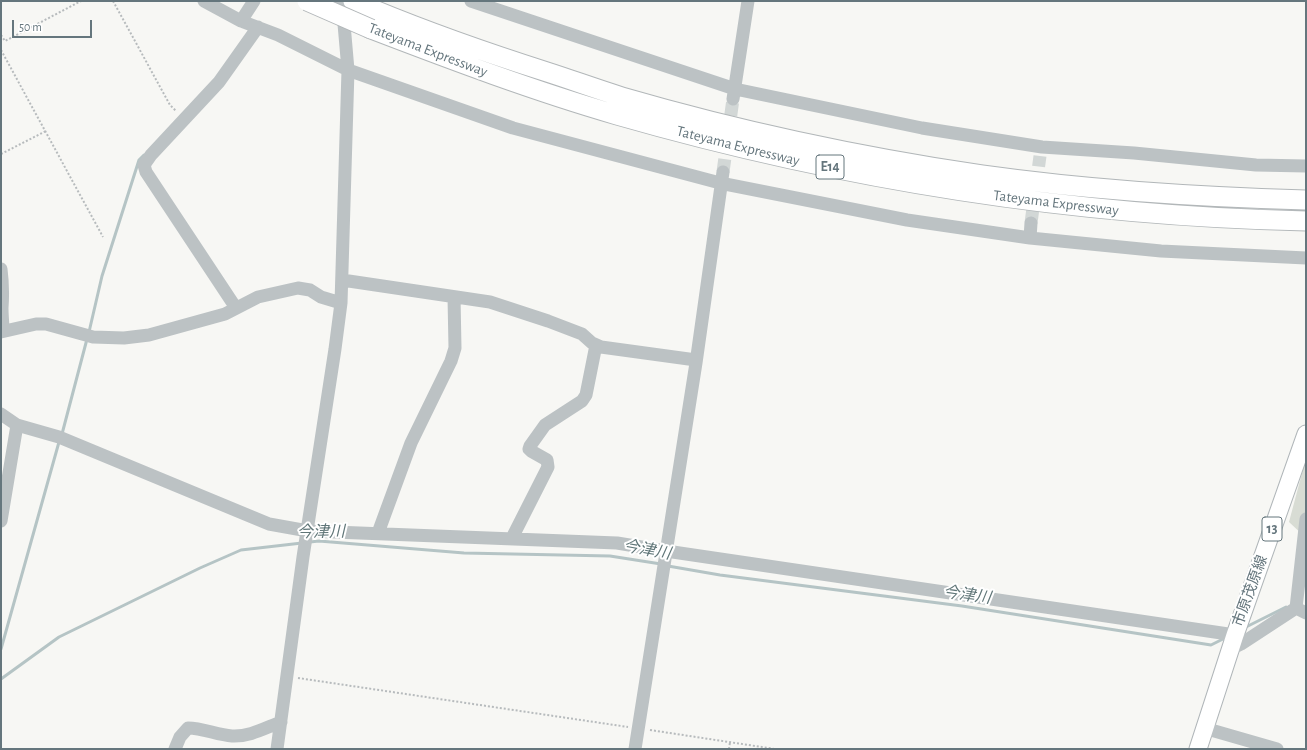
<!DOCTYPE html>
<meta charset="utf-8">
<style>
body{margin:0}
#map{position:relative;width:1307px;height:750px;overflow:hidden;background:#f7f7f4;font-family:"Alegreya Sans",sans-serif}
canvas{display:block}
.frame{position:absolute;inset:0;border:2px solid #65767d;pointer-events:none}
.scale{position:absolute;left:12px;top:20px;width:80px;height:18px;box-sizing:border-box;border:2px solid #65767d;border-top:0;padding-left:5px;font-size:12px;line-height:14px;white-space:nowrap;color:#65767d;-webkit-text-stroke:3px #fff;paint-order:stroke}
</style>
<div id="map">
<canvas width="1307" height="750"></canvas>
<div class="frame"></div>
<div class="scale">50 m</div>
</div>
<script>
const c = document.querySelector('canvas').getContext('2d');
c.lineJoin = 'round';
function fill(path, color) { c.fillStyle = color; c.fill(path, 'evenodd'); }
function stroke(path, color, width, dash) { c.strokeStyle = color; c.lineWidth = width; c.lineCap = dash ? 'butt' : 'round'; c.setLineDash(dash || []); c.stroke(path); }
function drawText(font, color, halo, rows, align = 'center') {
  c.font = font + ' "Alegreya Sans","Noto Sans JP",sans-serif'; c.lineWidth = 4; c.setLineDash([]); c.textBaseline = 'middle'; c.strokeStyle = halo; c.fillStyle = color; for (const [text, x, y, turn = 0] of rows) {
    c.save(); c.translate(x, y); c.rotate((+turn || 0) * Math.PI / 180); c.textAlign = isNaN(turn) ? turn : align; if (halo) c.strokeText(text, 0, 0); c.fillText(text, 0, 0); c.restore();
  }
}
fill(new Path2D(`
 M1306,458V538L1289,522Z`), '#d8dcd4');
stroke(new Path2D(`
 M89,332L102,276L139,160L144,155
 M62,434L87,339
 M310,542L319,541L464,553L610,556L661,564
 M668,566L720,575L962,606L1211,645L1225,638
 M1244,628L1286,607
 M1,649L59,442
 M1,679L59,637L200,568L241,550L302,543`), '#b5c4c5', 3);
stroke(new Path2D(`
 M723,172L733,99
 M1031,223L1040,156`), '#d2d7d6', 13, [13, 6]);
const major = new Path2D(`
 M1198,749L1235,635L1306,434`);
const highway = new Path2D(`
 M353,1C416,28 481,51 547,72C572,80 596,89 622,97C739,131 861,157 982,175C1089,190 1198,197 1306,200
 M371,29C452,60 534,91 617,115C840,179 1073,216 1306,221`);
stroke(major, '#b0b6b9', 19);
stroke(highway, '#b2b7b9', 21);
stroke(new Path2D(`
 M113,1L170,105L176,111
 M1,35L5,41L81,1
 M1,50L103,237
 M1,154L46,131
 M298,678L628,727
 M650,730L775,749
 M729,749L730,742`), '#b7bbbd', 2, [2, 2]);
stroke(new Path2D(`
 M204,1L241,21L278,35L348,70L513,128L720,183L907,220L1030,238L1161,251L1306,258
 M471,1L735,89L922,128L1042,147L1134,153L1256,165L1306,166
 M241,21L254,1
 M733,99L748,1
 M1030,238L1031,223
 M1,269C3,284 3,294 2,308C2,316 3,324 3,331
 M342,280L490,302L548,321L582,334L592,343L601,347L696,360
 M236,308L146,172L144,165L151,155L219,82L258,27
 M1,332L36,324H46L93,337L124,338L149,335L225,314L258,297L298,288L310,290L321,297L341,303
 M1,414L17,425L59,437L269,524L308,531L617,543L666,551L1235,635
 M1,521L17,425
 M378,533L411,443L451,361L455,348L454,297
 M512,538L548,467L547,460L531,451L529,449L530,446L545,425L582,401L586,395L596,345
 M1296,608L1306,519
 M1231,649L1241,644L1296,608L1306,613
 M1204,728L1277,749
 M175,749L180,737L188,728C203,728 217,735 232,736C249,737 265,728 281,722
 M277,749L303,557L335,349L341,303L348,70L342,1
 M635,749L696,363L723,172`), '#bcc2c4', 13);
stroke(major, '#fff', 17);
stroke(highway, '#fff', 19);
const highwayBridge = new Path2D(`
 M307,1L371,29`);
stroke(highwayBridge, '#b2b7b9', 21, []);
stroke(highwayBridge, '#fff', 19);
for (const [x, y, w] of [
 [830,167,28],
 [1272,529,20]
]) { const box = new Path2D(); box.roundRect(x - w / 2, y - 12, w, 24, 3); c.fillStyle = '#fff'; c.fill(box); stroke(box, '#65767d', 1); }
drawText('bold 14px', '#65767d', null, [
 ["E14",830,167],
 ["13",1272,529]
]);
drawText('15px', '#65767d', '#fff', [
 ["Tateyama Expressway",428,50,21],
 ["Tateyama Expressway",738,146,14],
 ["Tateyama Expressway",1056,203,7],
 ["市原茂原線",1250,591,-70]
]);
drawText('italic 16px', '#607678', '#fff', [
 ["今津川",321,532,-1],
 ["今津川",647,550,10],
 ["今津川",967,595,8]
]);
</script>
